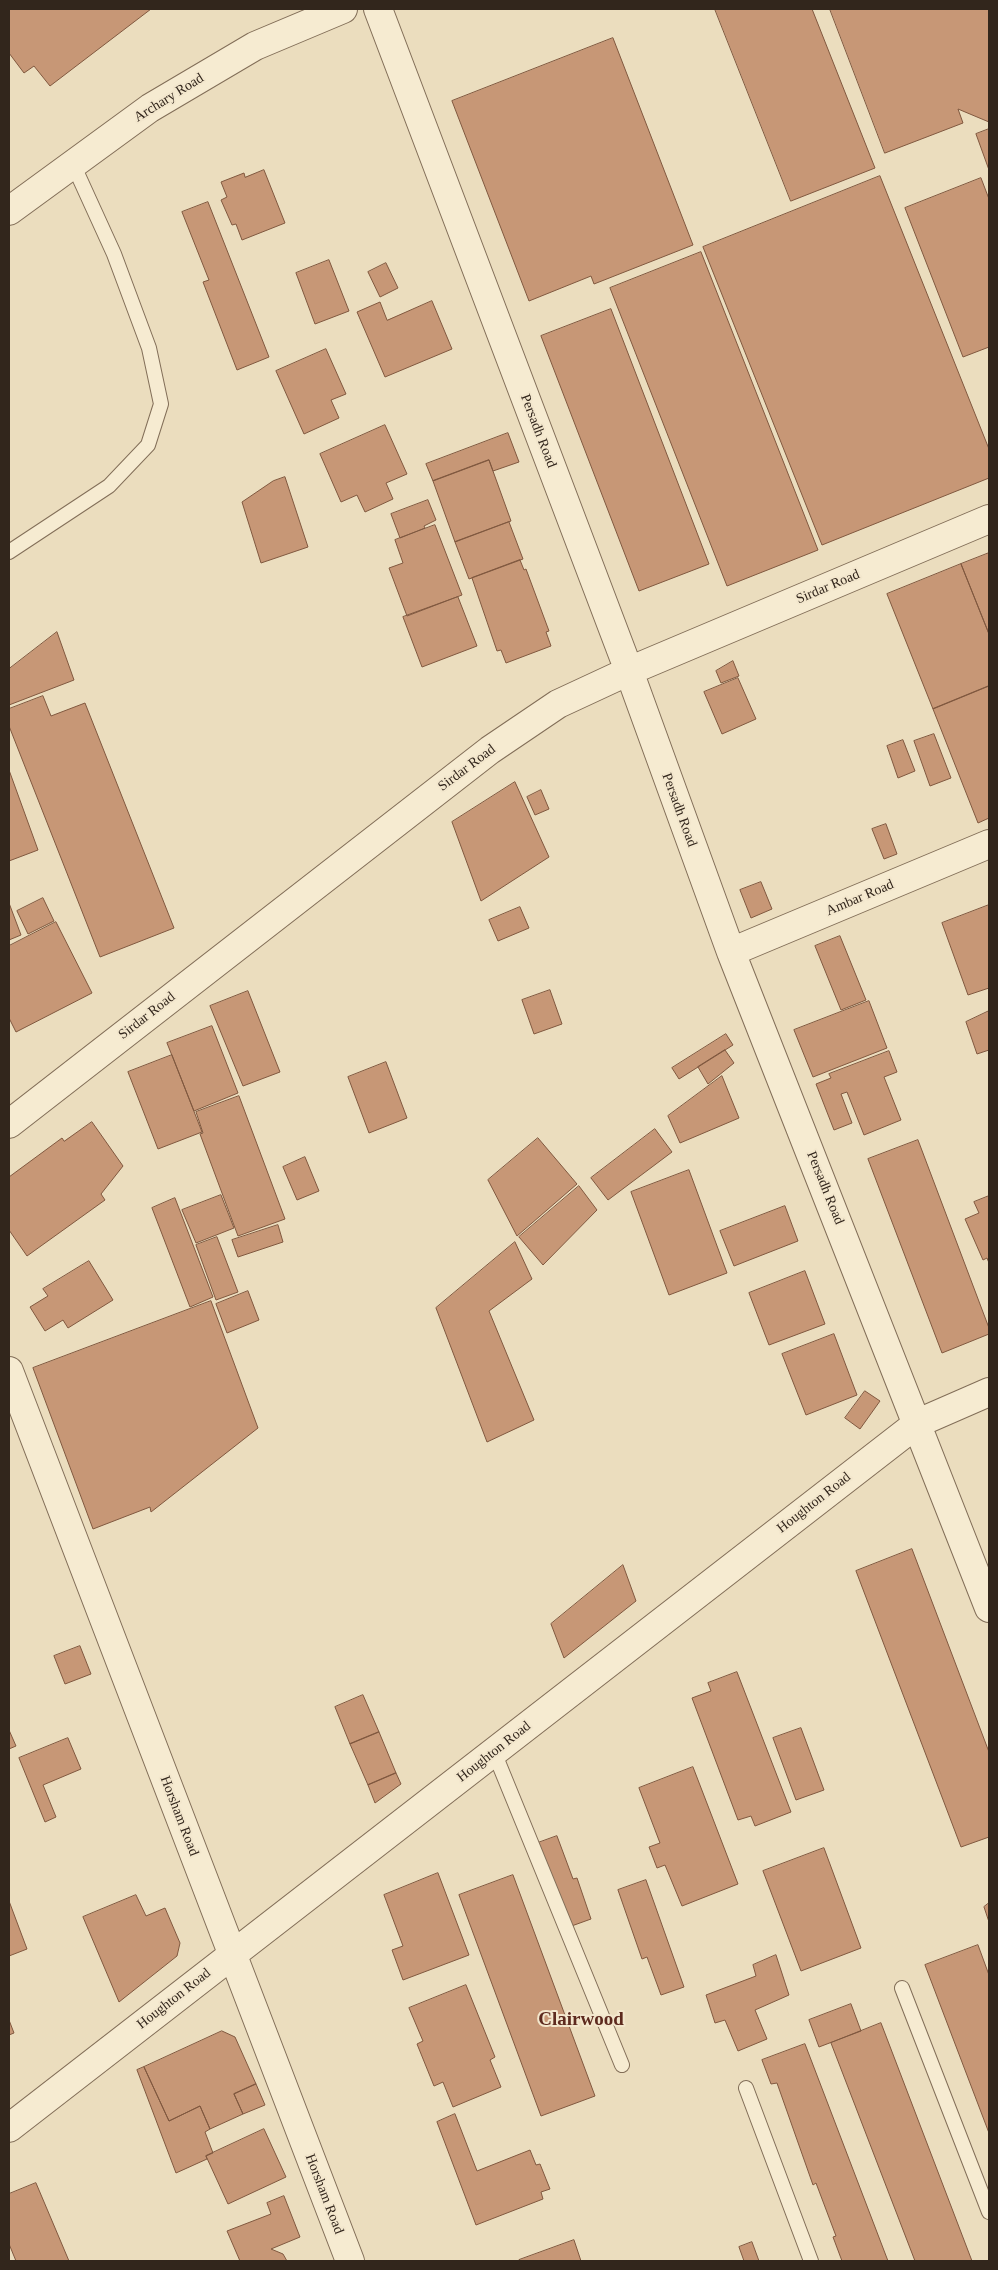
<!DOCTYPE html>
<style>
body{margin:0}
#map{position:relative;width:998px;height:2270px;overflow:hidden;background:#ebddbe;font-family:"Times New Roman",serif}
canvas{display:block}
.frame{position:absolute;inset:0;border:10px solid #32261c;pointer-events:none}
</style>
<div id="map">
<canvas width="998" height="2270"></canvas>
<div class="frame"></div>
</div>
<script>
const c = document.querySelector('canvas').getContext('2d');
c.lineJoin = 'round';
function fill(path, color) { c.fillStyle = color; c.fill(path, 'evenodd'); }
function stroke(path, color, width, dash) { c.strokeStyle = color; c.lineWidth = width; c.lineCap = dash ? 'butt' : 'round'; c.setLineDash(dash || []); c.stroke(path); }
function drawText(font, color, halo, rows, align = 'center') {
  c.font = font + ' "Times New Roman",serif'; c.lineWidth = 4; c.setLineDash([]); c.textBaseline = 'middle'; c.strokeStyle = halo; c.fillStyle = color; for (const [text, x, y, turn = 0] of rows) {
    c.save(); c.translate(x, y); c.rotate((+turn || 0) * Math.PI / 180); c.textAlign = isNaN(turn) ? turn : align; if (halo) c.strokeText(text, 0, 0); c.fillText(text, 0, 0); c.restore();
  }
}
const building = new Path2D(`
 M9,9H151L50,86L34,66L24,73L9,53Z
 M715,9H812L875,168L791,201Z
 M830,9H989V122L958,109L963,123L885,153Z
 M613,38L693,245L594,284L591,276L529,301L452,101Z
 M989,129V170L976,134Z
 M264,170L285,223L242,240L236,224L232,225L221,200L227,197L221,182L244,173L245,177Z
 M880,176L989,449V478L822,545L703,247Z
 M981,178L989,199V347L963,357L905,208Z
 M208,202L269,357L237,370L203,282L209,280L182,212Z
 M701,252L818,550L727,586L610,288Z
 M329,260L349,311L315,324L296,273Z
 M386,263L398,288L380,297L368,272Z
 M432,301L452,349L385,377L357,312L380,302L387,320Z
 M611,309L709,564L639,591L541,336Z
 M326,349L346,394L331,400L339,418L304,434L276,371Z
 M385,425L407,474L386,483L393,499L365,512L357,495L341,502L320,454Z
 M508,433L519,462L493,471L489,460L433,481L426,464Z
 M489,460L511,521L455,542L433,481Z
 M285,477L308,547L261,563L242,502L273,481Z
 M428,500L436,520L424,526L425,528L400,538L391,514Z
 M509,522L523,559L469,579L455,542Z
 M435,525L462,595L407,616L389,568L403,563L395,540Z
 M989,553V634L961,564Z
 M520,560L524,570L526,569L549,631L546,632L551,646L506,663L501,650L497,651L472,578Z
 M961,564L989,634V686L933,709L887,594Z
 M458,597L477,646L422,667L403,617Z
 M57,632L74,680L9,705V669Z
 M733,661L739,676L721,683L716,671Z
 M738,678L756,719L722,734L704,692Z
 M989,686V818L978,823L933,709Z
 M43,696L51,716L85,703L174,928L100,957L9,726V709Z
 M934,734L951,778L930,786L914,741Z
 M903,740L915,771L898,778L887,746Z
 M9,770L38,850L9,861Z
 M515,782L549,857L481,901L452,822Z
 M541,790L549,809L535,815L527,797Z
 M886,824L897,854L884,859L872,829Z
 M761,882L772,909L751,918L740,890Z
 M43,898L54,921L28,934L17,911Z
 M9,903L21,935L9,940Z
 M989,905V988L968,995L942,923Z
 M520,907L529,928L498,941L489,920Z
 M56,922L92,993L16,1032L9,1018V946Z
 M840,936L866,1000L841,1010L815,946Z
 M550,990L562,1024L534,1034L522,1000Z
 M248,991L280,1072L243,1086L210,1006Z
 M869,1001L887,1048L813,1077L794,1030Z
 M989,1011V1050L977,1054L966,1022Z
 M212,1026L238,1093L194,1111L167,1043Z
 M726,1034L733,1045L679,1079L672,1068Z
 M725,1050L734,1063L708,1084L698,1067Z
 M889,1051L897,1072L884,1077L901,1120L864,1135L847,1092L841,1094L852,1123L834,1130L816,1084L831,1078L829,1074Z
 M172,1055L202,1132L158,1149L128,1072Z
 M386,1062L407,1118L369,1133L348,1077Z
 M722,1076L739,1118L680,1143L668,1116Z
 M239,1096L285,1219L238,1236L200,1134L203,1133L196,1112Z
 M92,1122L123,1166L101,1194L105,1200L27,1256L9,1230V1177L62,1138L64,1141Z
 M655,1129L672,1152L608,1200L591,1178Z
 M538,1138L577,1184L517,1236L488,1180Z
 M918,1140L989,1328V1334L942,1353L868,1159Z
 M305,1157L319,1191L297,1200L283,1167Z
 M689,1170L727,1273L669,1295L631,1192Z
 M579,1186L597,1210L543,1265L519,1237Z
 M221,1195L234,1228L196,1243L182,1210Z
 M989,1196V1263L987,1258L983,1260L965,1219L979,1213L974,1202Z
 M175,1198L213,1297L190,1307L152,1208Z
 M785,1206L798,1241L734,1266L720,1231Z
 M278,1225L283,1242L238,1257L232,1240Z
 M217,1237L238,1292L216,1300L196,1245Z
 M515,1242L532,1279L489,1311L534,1420L487,1442L436,1308Z
 M89,1261L113,1300L68,1328L63,1320L45,1331L30,1307L48,1296L43,1289Z
 M805,1271L825,1324L769,1345L749,1293Z
 M248,1291L259,1320L227,1333L216,1304Z
 M211,1301L258,1428L151,1512L150,1507L93,1529L33,1368Z
 M834,1334L857,1395L806,1415L782,1354Z
 M865,1391L880,1401L860,1429L845,1418Z
 M912,1549L989,1752V1837L961,1847L856,1571Z
 M623,1565L636,1601L564,1658L551,1624Z
 M80,1646L91,1674L65,1684L54,1656Z
 M737,1672L791,1812L755,1826L751,1816L738,1820L692,1698L711,1691L708,1683Z
 M363,1695L379,1732L350,1744L335,1707Z
 M801,1728L824,1790L796,1800L773,1738Z
 M9,1730L16,1746L9,1749Z
 M379,1732L396,1773L368,1785L350,1744Z
 M68,1738L81,1769L43,1785L56,1817L45,1822L19,1758Z
 M693,1767L738,1884L682,1906L665,1865L657,1868L649,1847L660,1843L639,1788Z
 M396,1773L401,1784L375,1803L368,1785Z
 M557,1836L573,1879L577,1878L591,1919L566,1928L535,1844Z
 M824,1848L861,1948L801,1971L763,1871Z
 M438,1873L469,1955L403,1980L392,1950L403,1946L384,1895Z
 M513,1875L595,2096L541,2116L459,1895Z
 M646,1880L684,1987L661,1995L647,1957L642,1959L618,1890Z
 M136,1895L146,1916L165,1908L180,1943L177,1956L119,2002L83,1917Z
 M9,1901L27,1949L9,1956Z
 M989,1903V1922L984,1907Z
 M978,1945L989,1975V2133L925,1965Z
 M776,1955L789,1995L755,2010L767,2039L738,2051L725,2020L715,2023L706,1995L756,1976L753,1965Z
 M466,1985L495,2057L490,2060L501,2087L453,2107L443,2082L434,2086L417,2044L423,2041L409,2008Z
 M851,2004L861,2031L819,2047L809,2020Z
 M9,2020L14,2033L9,2035Z
 M881,2023L972,2261H915L831,2043Z
 M222,2031L235,2037L256,2084L234,2094L243,2114L210,2129L200,2106L169,2121L144,2067Z
 M805,2044L888,2261H842L833,2237L836,2236L816,2183L813,2185L777,2083L771,2084L762,2060Z
 M144,2067L169,2121L200,2106L210,2129L205,2132L213,2153L206,2156L207,2159L176,2173L137,2070Z
 M256,2084L265,2105L243,2114L234,2094Z
 M455,2114L477,2171L530,2150L536,2165L540,2164L550,2189L541,2192L543,2199L476,2225L437,2122Z
 M264,2129L286,2177L228,2204L206,2156Z
 M36,2183L69,2261H16L9,2244V2194Z
 M284,2196L300,2237L271,2249L283,2254L287,2261H240L227,2231L271,2214L267,2203Z
 M574,2240L581,2261H519V2260Z
 M752,2242L759,2261H744L739,2247Z`);
fill(building, '#c79776');
stroke(building, '#80583f', 1);
const service = new Path2D(`
 M9,552L109,486L148,445L161,404L149,348L114,254L73,164
 M494,1752L622,2065
 M902,1988L989,2212
 M746,2088L811,2261`);
const minor = new Path2D(`
 M378,9L629,671L731,952L989,1608
 M731,952L989,844
 M9,1124L490,750L558,704L629,671L989,519
 M9,1371L350,2261
 M9,2128L918,1423L989,1392`);
const tertiary = new Path2D(`
 M9,211L150,108L255,46L343,9`);
stroke(service, '#826e58', 16);
stroke(minor, '#826e58', 30);
stroke(tertiary, '#826e58', 30);
stroke(service, '#f6ebd1', 14);
stroke(minor, '#f6ebd1', 28);
stroke(tertiary, '#f6ebd1', 28);
drawText('14px', '#32261c', '#f3e7cd', [
 ["Archary Road",169,98,-32],
 ["Persadh Road",538,431,69],
 ["Sirdar Road",828,587,-23],
 ["Sirdar Road",467,768,-37],
 ["Persadh Road",679,810,70],
 ["Ambar Road",860,898,-23],
 ["Sirdar Road",147,1016,-38],
 ["Persadh Road",825,1188,68],
 ["Houghton Road",814,1503,-38],
 ["Houghton Road",494,1752,-38],
 ["Horsham Road",179,1816,69],
 ["Houghton Road",174,1999,-38],
 ["Horsham Road",324,2194,69]
]);
drawText('bold 19px', '#5d2a1e', '#f3e7cd', [
 ["Clairwood",581,2020]
]);
</script>
